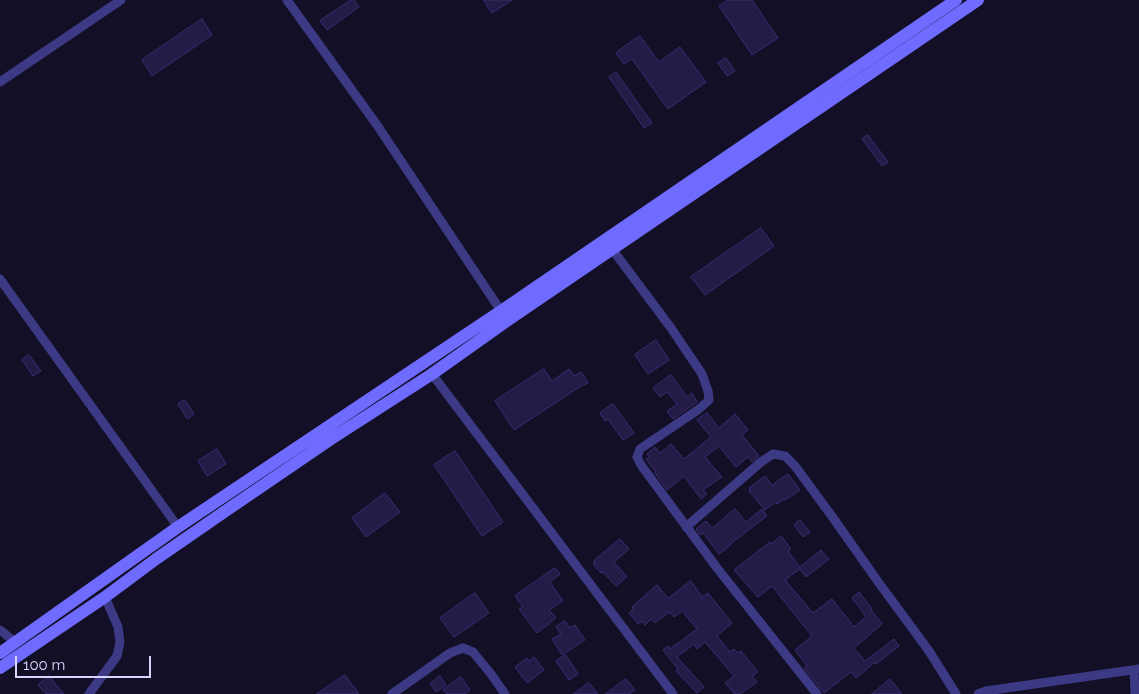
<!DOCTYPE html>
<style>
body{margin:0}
#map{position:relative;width:1139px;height:694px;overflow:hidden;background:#130f26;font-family:Raleway,sans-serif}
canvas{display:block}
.scale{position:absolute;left:15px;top:656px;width:136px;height:22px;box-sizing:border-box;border:2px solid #d9d4ff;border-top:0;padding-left:6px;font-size:15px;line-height:18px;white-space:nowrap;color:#d9d4ff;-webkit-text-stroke:4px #130f26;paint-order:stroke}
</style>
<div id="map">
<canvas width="1139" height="694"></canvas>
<div class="scale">100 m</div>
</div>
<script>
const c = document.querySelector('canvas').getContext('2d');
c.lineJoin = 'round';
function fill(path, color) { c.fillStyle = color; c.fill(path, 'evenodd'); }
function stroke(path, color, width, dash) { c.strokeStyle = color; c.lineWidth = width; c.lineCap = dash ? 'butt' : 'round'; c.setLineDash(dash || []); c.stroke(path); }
const building = new Path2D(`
 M351,0H354L359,7L327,30L320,21Z
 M484,0H512L492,13Z
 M728,0H752L778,38L752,55L719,6Z
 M202,19L212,35L152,76L142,60Z
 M640,36L659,62L680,47L706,82L668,109L632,59L624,64L616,53Z
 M726,58L735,71L727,76L718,63Z
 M616,72L652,123L644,128L609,77Z
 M868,135L888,162L882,166L862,139Z
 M761,228L774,246L705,295L691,277Z
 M656,340L669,360L648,374L635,355Z
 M29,355L41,371L33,376L22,360Z
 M544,369L552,381L569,369L574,376L581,372L588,383L581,386L514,430L495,401Z
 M671,375L687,397L692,393L697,402L673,419L667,411L677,404L667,392L660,397L653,388Z
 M185,400L194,414L187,419L178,404Z
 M613,404L634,433L623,440L608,419L605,421L600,413Z
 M707,413L719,428L735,414L748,430L742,435L759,456L752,462L748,457L736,467L719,446L705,457L722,477L703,490L707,494L701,499L684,476L667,490L655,473L656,472L646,459L649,457L647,454L655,447L660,453L671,444L684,459L711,437L697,420Z
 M217,449L226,464L207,476L198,461Z
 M455,451L503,522L482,536L434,465Z
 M788,474L800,490L785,500L784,499L777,504L775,502L765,510L749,491L750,490L749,488L765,476L772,485Z
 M385,493L400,512L366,537L352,518Z
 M735,509L746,522L762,509L767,516L730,544L731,545L719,554L703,533L700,535L696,529L706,521L712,528Z
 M800,520L810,532L803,537L794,525Z
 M781,536L791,549L788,551L800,567L821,550L829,559L806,577L800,569L785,580L813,613L832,599L854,627L866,617L863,613V612L852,598L859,592L869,605L872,609L871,610L882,624L854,648L865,661L894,639L899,646L876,664L875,662L856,678L851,672L824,693L804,668L807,666L795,650L812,636L772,586L758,597L734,570L770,542L771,544Z
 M620,539L629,549L614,562L627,577L616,586L603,572L601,573L593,564L595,563L594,561Z
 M555,568L560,574L550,582L563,601L549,610L556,618L537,633L519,609L523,607L515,596Z
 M691,581L702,597L708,593L732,623L717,636L730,652L734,649L738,653L741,651L758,672L752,676L757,682L740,694H735L725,683L734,676L705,642L697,649L694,644L677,657L704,687L697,693L676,671L678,669L663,650L668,646L670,649L697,629L682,611L674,617L669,612L655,623L651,619L645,625L642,621L638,624L629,613L633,609L632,607L657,585L668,598Z
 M475,593L489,613L454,637L440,618Z
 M565,621L570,628L575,625L585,640L562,655L552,639L561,634L556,627Z
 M566,655L578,674L569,680L556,661Z
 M534,657L544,670L527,683L515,667L527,658L529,661Z
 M345,675L359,694H317Z
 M49,676L64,694H46L38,685Z
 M440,676L446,685L436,692L430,684Z
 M461,677L470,690L465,694H447L443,690Z
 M626,679L635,690L629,694H606Z
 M890,679L902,694H872Z
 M589,683L598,694H574Z`);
fill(building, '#241b47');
stroke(building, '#3b2d73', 1);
stroke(new Path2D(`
 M287,0L377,125L501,311
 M0,82L121,0
 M612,249L671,328L702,374L708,391L709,400L699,409L640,449L637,457L641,465L717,568L817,694
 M0,279L178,527
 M432,374L673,694
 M686,527L761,462L773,454L785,456L795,466L831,515L879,583L929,651L956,694
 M0,630L15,642
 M1134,670L1135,694
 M89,694L117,656L120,642L118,627L105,597
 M392,694L450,653L463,648L473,652L491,674L505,694
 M978,694L986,691L1139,669`), '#3d3a85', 9);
stroke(new Path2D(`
 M0,653L178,527L501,311L956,0
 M0,668L105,597L156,559L224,512L331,439L432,374L508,320L978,0`), '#6f6bff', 12);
</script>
